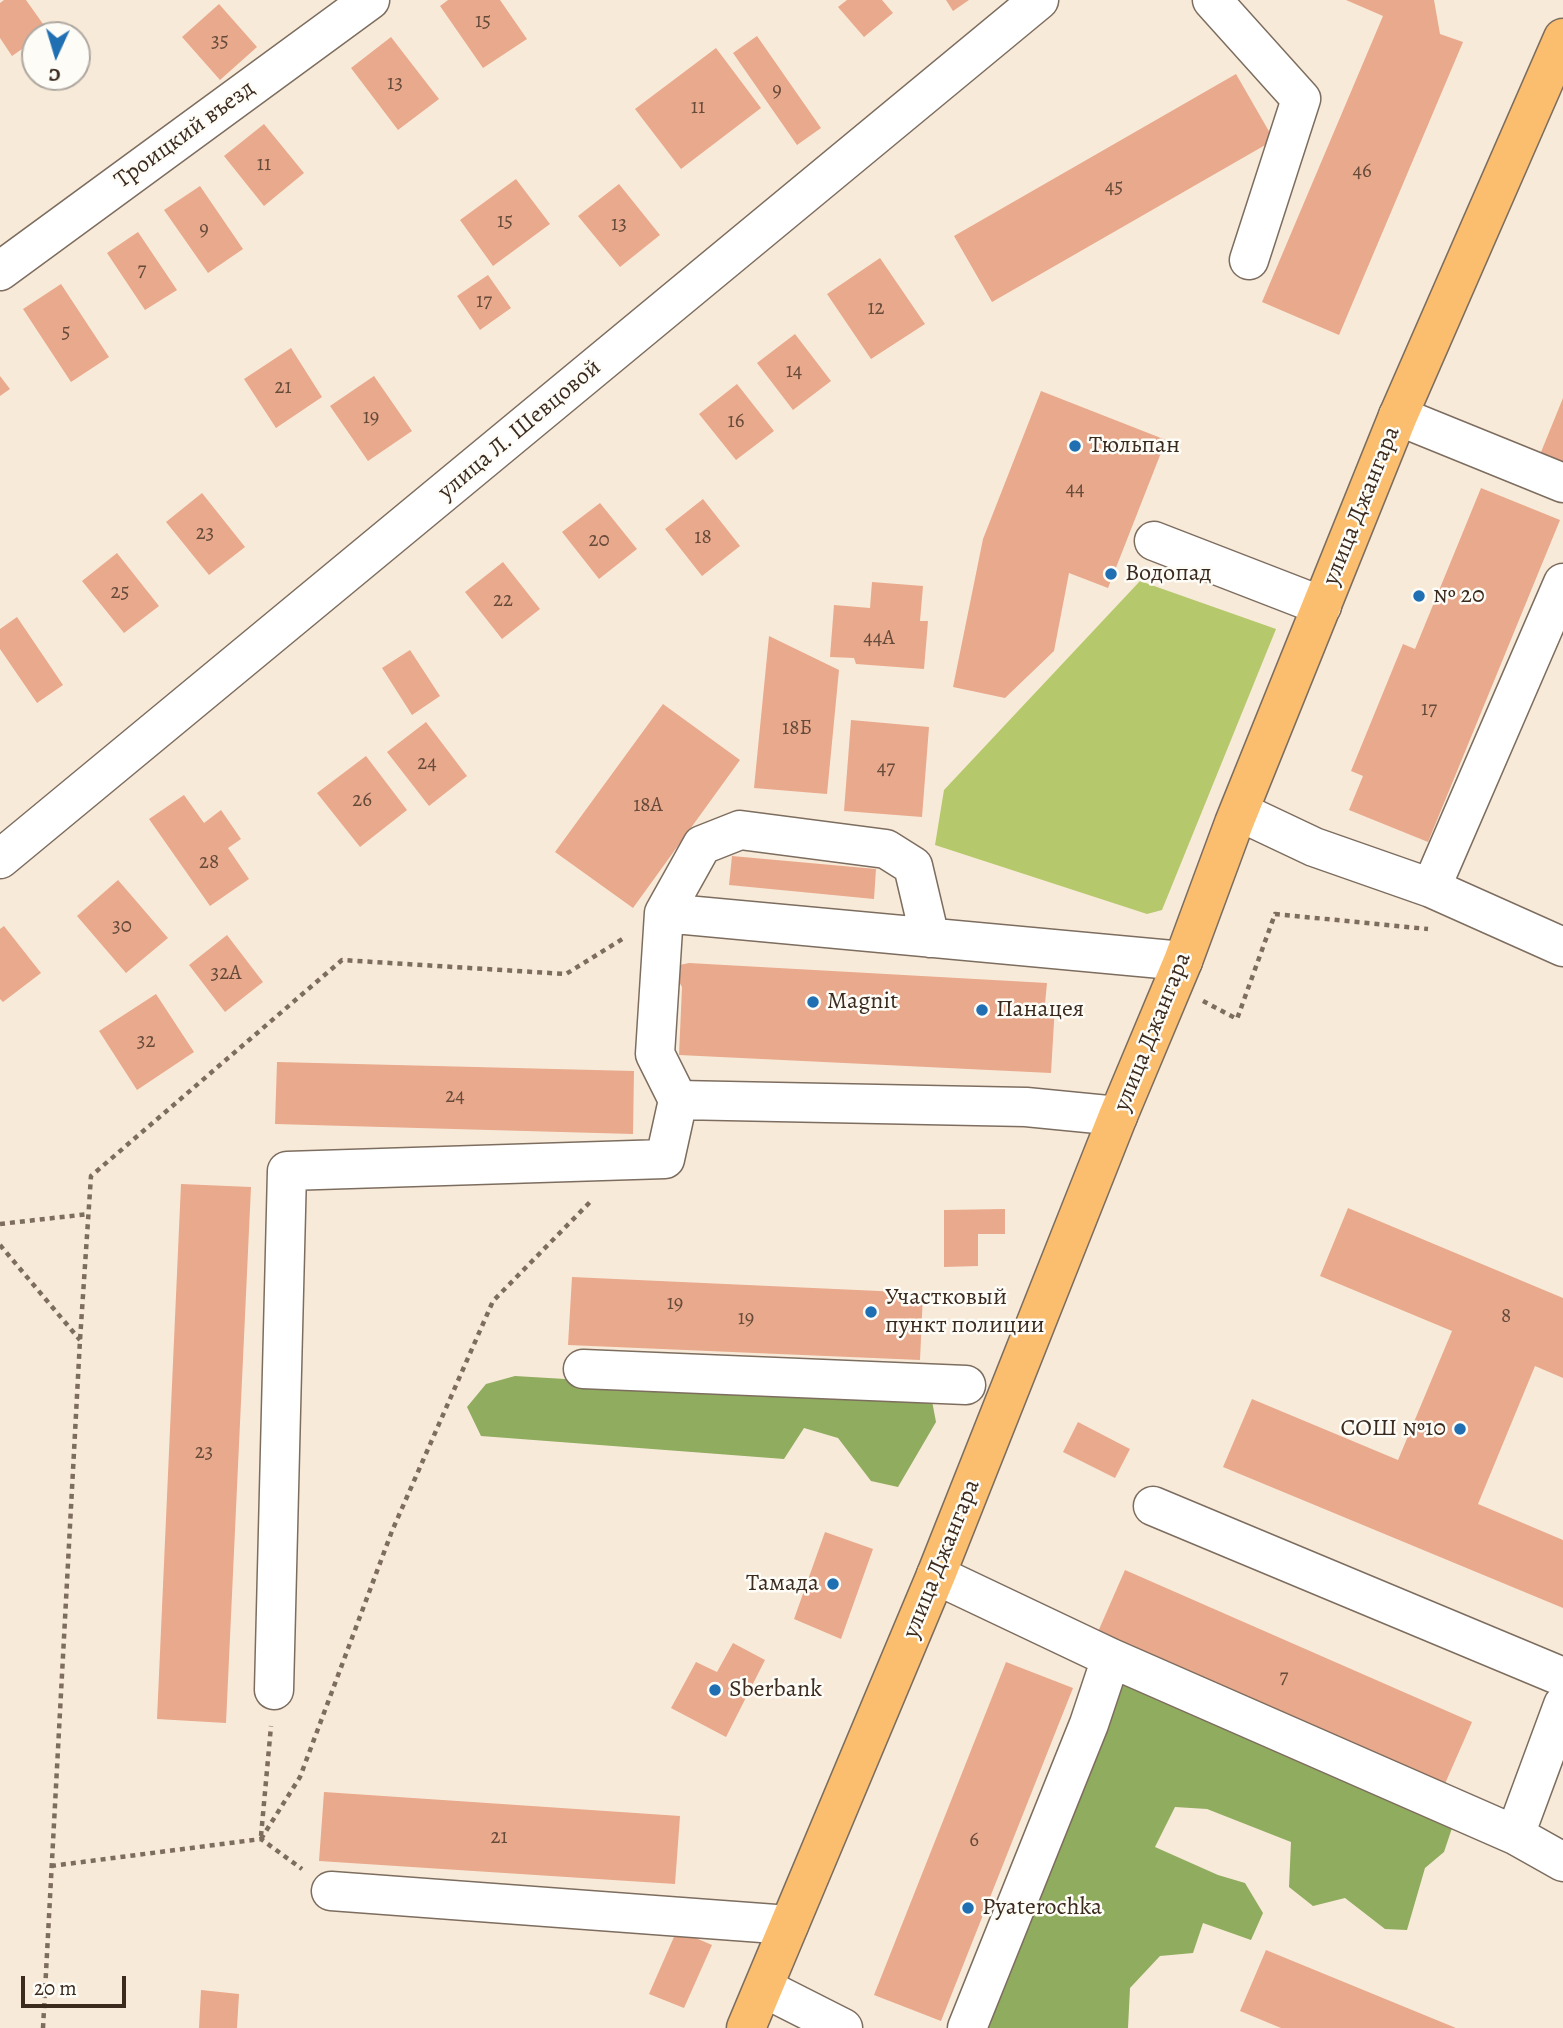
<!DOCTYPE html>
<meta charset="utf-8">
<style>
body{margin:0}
#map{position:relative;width:1563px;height:2028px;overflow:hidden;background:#f8ead9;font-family:Alegreya,serif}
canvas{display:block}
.north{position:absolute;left:21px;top:21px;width:70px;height:70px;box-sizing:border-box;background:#fdfcf7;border:2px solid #afa8a0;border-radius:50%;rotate:184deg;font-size:19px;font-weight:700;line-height:28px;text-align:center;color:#3b2a1e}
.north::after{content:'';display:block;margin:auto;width:24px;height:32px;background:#1f6fb2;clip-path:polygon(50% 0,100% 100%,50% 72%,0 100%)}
.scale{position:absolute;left:21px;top:1976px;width:105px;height:32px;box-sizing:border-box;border:4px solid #3b2a1e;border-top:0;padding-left:9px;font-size:21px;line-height:24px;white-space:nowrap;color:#3b2a1e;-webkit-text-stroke:5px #fdfcf7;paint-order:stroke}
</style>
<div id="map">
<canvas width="1563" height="2028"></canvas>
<div class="north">С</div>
<div class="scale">20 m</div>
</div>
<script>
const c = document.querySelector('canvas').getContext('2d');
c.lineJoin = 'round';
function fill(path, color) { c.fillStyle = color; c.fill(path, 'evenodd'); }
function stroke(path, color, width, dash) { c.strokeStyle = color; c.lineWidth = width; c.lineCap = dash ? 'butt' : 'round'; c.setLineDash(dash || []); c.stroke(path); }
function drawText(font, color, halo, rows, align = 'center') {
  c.font = font + ' Alegreya,serif'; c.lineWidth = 5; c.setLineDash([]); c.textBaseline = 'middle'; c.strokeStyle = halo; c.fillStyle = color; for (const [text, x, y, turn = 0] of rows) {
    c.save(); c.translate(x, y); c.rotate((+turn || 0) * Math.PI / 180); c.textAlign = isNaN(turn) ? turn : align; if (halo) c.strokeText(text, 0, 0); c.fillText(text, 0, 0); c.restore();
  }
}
fill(new Path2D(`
 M1140,581L1276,629L1162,910L1147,914L935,845L944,790Z`), '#b5c86b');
fill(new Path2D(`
 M515,1376L932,1401L936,1422L898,1487L871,1481L838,1438L804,1428L784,1459L481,1436L467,1407L486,1384Z
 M1122,1673L1453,1825L1444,1852L1425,1868L1407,1930L1385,1929L1345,1898L1313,1906L1289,1887L1291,1842L1207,1809L1175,1807L1155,1847L1218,1875L1245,1883L1263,1913L1251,1940L1203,1923L1193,1953L1160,1956L1130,1988L1128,2028H985Z`), '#90ac5f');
fill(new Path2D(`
 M4,0H26L48,31L43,35H35V40L12,56L0,38V3Z
 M448,0H500L527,39L483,68L440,6Z
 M847,0H882L893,13L864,37L838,7Z
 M946,0H969L953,11Z
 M1346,0H1434L1440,34L1463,42L1339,335L1262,302L1383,16Z
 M219,4L257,47L220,80L182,37Z
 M757,36L821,128L797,145L733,53Z
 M391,37L439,99L398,130L351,68Z
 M716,48L761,108L681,169L635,109Z
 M1236,74L1274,140L992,302L954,236Z
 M264,124L304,173L264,206L224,156Z
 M516,179L550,224L493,266L460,220Z
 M619,184L660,235L620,267L578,216Z
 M200,186L243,249L208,273L164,210Z
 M138,232L177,290L145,310L107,253Z
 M880,258L925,324L871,359L827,294Z
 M488,275L511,308L480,330L457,296Z
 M61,284L109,357L71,382L23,309Z
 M795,334L831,381L793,410L757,363Z
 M291,348L322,397L276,428L244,379Z
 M0,376L10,389L0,396Z
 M374,376L412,431L368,461L330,406Z
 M737,384L774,431L736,460L699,414Z
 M1041,391L1166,440L1108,588L1069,573L1054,651L1005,698L953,687L983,539Z
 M1563,398V466L1539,457Z
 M1481,488L1560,520L1428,842L1349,810L1363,776L1351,771L1403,644L1415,649Z
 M202,493L245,547L209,575L166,522Z
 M703,499L740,546L702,576L665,529Z
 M600,503L637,549L599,579L562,532Z
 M117,553L159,606L124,633L82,581Z
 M503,562L540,609L502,639L465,592Z
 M872,582L923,586L920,621H928L924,669L856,664L854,658L830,657L834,605L870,608Z
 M17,617L63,685L37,703L0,649V629Z
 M769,636L839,670L827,794L754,788Z
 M410,650L440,696L412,715L382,668Z
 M663,704L740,760L633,908L555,852Z
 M851,720L929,727L922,817L844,811Z
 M426,722L467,776L429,806L387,752Z
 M366,756L407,810L360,847L317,793Z
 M184,795L204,823L221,810L241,839L228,848L249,879L210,906L149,819Z
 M732,856L876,869L874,899L729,885Z
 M118,880L168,938L126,973L77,916Z
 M4,926L41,973L3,1002L0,999V929Z
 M227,935L263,982L225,1012L189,965Z
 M689,963L1047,983L1045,1004L1055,1005L1051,1073L679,1055L682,987L675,975V966Z
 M156,994L194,1052L137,1090L99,1031Z
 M277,1062L634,1071L633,1134L275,1124Z
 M181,1184L251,1187L226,1723L157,1719Z
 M1348,1208L1563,1298V1378L1535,1366L1478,1504L1563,1540V1608L1223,1467L1252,1399L1398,1460L1452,1331L1320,1276Z
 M1005,1209V1234H978V1266L944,1267V1210Z
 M572,1277L923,1293L920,1360L568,1345Z
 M1078,1422L1130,1449L1115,1478L1063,1452Z
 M825,1532L873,1549L841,1639L794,1619Z
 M1125,1570L1472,1722L1444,1786L1097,1634Z
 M733,1643L765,1660L726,1737L671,1708L696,1662L717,1672Z
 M1006,1662L1073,1688L941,2021L874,1995Z
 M324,1792L680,1816L675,1884L319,1861Z
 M677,1930L712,1945L684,2008L649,1994Z
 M1266,1950L1456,2028H1281L1240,2011Z
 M201,1990L239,1994L237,2028H199Z`), '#e9a98c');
const minor = new Path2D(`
 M1212,0L1301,99L1249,260
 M0,271L370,0
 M1398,416L1563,483
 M1154,541L1322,606
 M1240,812L1314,847L1431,888L1563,947
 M0,859L1039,0
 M1431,888L1563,583
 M664,913L1183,961
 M930,938L913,866L886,849L740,830L702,845L664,913L655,1054L678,1100L1026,1107L1118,1116
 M583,1369L966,1385
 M1153,1506L1563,1677
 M936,1575L1111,1658L1515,1835L1563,1862
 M274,1690L287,1171L665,1159L678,1100
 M1515,1835L1563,1705
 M331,1891L789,1925
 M764,1988L843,2028
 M967,2028L1089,1724L1111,1658`);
const major = new Path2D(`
 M746,2028L936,1575L1118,1116L1183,961L1234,823L1398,416L1563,38`);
stroke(minor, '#7d6d5f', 41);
stroke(major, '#7d6d5f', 41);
stroke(new Path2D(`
 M1203,1001L1237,1019L1275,914L1428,929
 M0,1224L89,1214
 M0,1245L80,1340
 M261,1836L271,1726
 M261,1839L300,1777L392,1531L493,1301L593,1199
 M51,1866L261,1839L302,1869
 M43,2028L80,1340L91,1176L342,960L566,974L624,938`), '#7d6d5f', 4.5, [5, 5]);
stroke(minor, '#fff', 38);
stroke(major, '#fbbe6e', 38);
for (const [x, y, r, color] of [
 [1075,446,7,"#1f6fb2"],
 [1111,574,7,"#1f6fb2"],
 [1419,596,7,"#1f6fb2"],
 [813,1002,7,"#1f6fb2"],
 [982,1010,7,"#1f6fb2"],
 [871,1312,7,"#1f6fb2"],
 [1460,1429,7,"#1f6fb2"],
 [833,1584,7,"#1f6fb2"],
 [715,1690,7,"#1f6fb2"],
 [968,1908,7,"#1f6fb2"]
]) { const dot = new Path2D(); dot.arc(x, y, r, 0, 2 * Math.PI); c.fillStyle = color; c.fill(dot); stroke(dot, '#fdfcf7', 2.5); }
drawText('21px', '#664a3a', null, [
 ["15",483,22],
 ["35",220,42],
 ["13",395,84],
 ["9",777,91],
 ["11",698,108],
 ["11",264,165],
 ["46",1362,172],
 ["45",1114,188],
 ["15",505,222],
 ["13",619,225],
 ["9",204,230],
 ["7",142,271],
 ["17",484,302],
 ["12",876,309],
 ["5",66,333],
 ["14",794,372],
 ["21",283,388],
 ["19",371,418],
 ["16",736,422],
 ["44",1075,490],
 ["23",205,534],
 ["18",703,538],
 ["20",599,541],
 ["25",120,593],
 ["22",503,601],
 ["44А",879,639],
 ["17",1429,710],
 ["18Б",797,729],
 ["24",427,764],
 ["47",886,769],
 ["26",362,801],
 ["18А",648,806],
 ["28",209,863],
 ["30",122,927],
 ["32А",226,974],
 ["32",146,1042],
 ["24",455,1097],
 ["19",675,1304],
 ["8",1506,1317],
 ["19",746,1319],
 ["23",204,1453],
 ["7",1284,1678],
 ["21",499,1838],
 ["6",974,1841]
]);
drawText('24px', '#3b2a1e', '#fdfcf7', [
 ["Троицкий въезд",185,135,-36],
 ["улица Л. Шевцовой",520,430,-40],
 ["улица Джангара",1362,506,-68],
 ["улица Джангара",1153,1032,-68],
 ["улица Джангара",942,1559,-68]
]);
drawText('24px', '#3b2a1e', '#fdfcf7', [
 ["Тюльпан",1089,446],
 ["Водопад",1125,574],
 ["№ 20",1433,596],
 ["Magnit",827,1002],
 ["Панацея",996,1010],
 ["Участковый",885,1298],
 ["пункт полиции",885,1326],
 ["СОШ №10",1446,1429,"right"],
 ["Тамада",819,1584,"right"],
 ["Sberbank",729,1690],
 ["Pyaterochka",982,1908]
], 'left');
</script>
